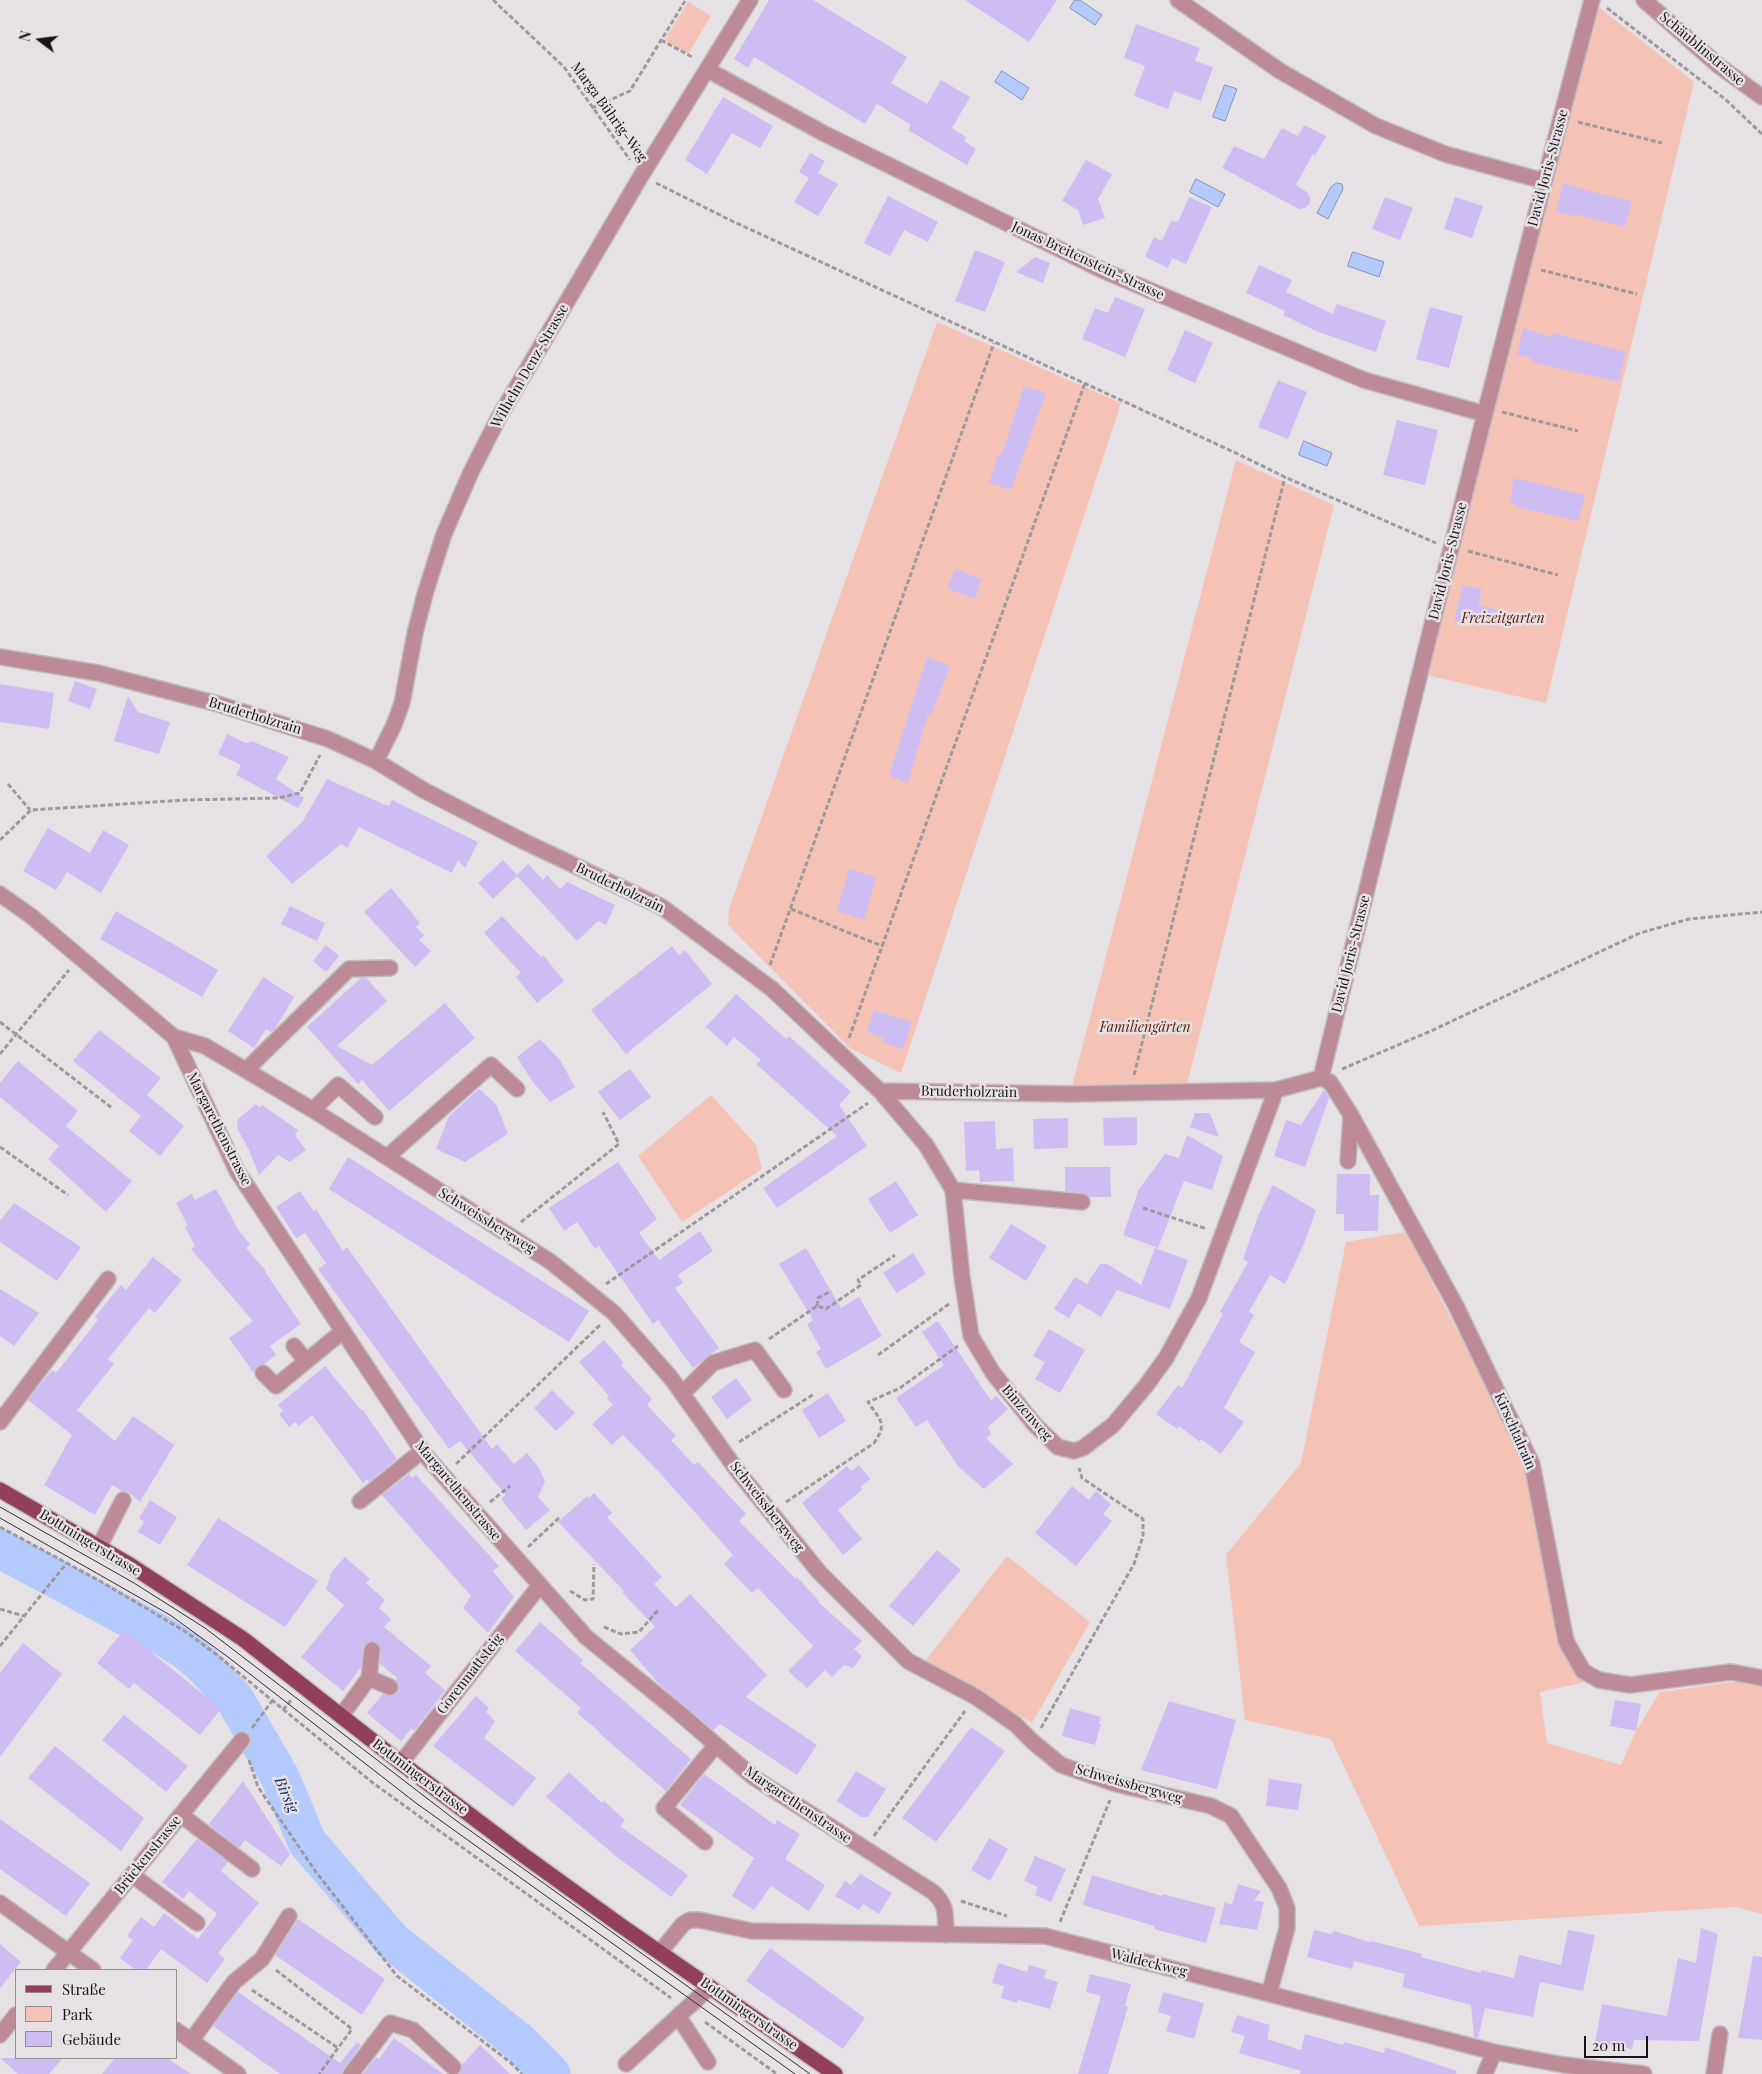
<!DOCTYPE html>
<meta charset="utf-8">
<style>
body{margin:0}
#map{position:relative;width:1762px;height:2074px;overflow:hidden;background:#e6e1e5;font-family:"Playfair Display",serif}
canvas{display:block}
.legend{position:absolute;left:15px;top:1969px;width:162px;height:90px;box-sizing:border-box;background:#e6e1e5;border:1px solid #938f92;margin:0;padding:6px 9px;list-style:none;font-size:15px;color:#161416}
.legend li{display:flex;align-items:center;gap:10px;height:25px}
.legend b{width:25px;border:1px solid #938f92}
.north{position:absolute;left:15px;top:15px;width:50px;height:50px;-webkit-text-stroke:4px #e6e1e5;paint-order:stroke;rotate:285deg;font-size:14px;font-weight:700;line-height:20px;text-align:center;color:#161416}
.north::after{content:'';display:block;margin:auto;width:18px;height:22px;background:#161416;clip-path:polygon(50% 0,100% 100%,50% 72%,0 100%)}
.scale{position:absolute;left:1584px;top:2036px;width:64px;height:22px;box-sizing:border-box;border:2px solid #161416;border-top:0;padding-left:6px;font-size:15px;line-height:18px;white-space:nowrap;color:#161416;-webkit-text-stroke:4px #e6e1e5;paint-order:stroke}
</style>
<div id="map">
<canvas width="1762" height="2074"></canvas>
<ul class="legend">
<li><b style="height:6px;background:#923f59"></b>Straße</li>
<li><b style="height:14px;background:#f4c3b6"></b>Park</li>
<li><b style="height:14px;background:#cebdf2"></b>Gebäude</li>
</ul>
<div class="north">N</div>
<div class="scale">20 m</div>
</div>
<script>
const c = document.querySelector('canvas').getContext('2d');
c.lineJoin = 'round';
function fill(path, color) { c.fillStyle = color; c.fill(path, 'evenodd'); }
function stroke(path, color, width, dash) { c.strokeStyle = color; c.lineWidth = width; c.lineCap = dash ? 'butt' : 'round'; c.setLineDash(dash || []); c.stroke(path); }
function drawText(font, color, halo, rows, align = 'center') {
  c.font = font + ' "Playfair Display",serif'; c.lineWidth = 5; c.setLineDash([]); c.textBaseline = 'middle'; c.strokeStyle = halo; c.fillStyle = color; for (const [text, x, y, turn = 0] of rows) {
    c.save(); c.translate(x, y); c.rotate((+turn || 0) * Math.PI / 180); c.textAlign = isNaN(turn) ? turn : align; if (halo) c.strokeText(text, 0, 0); c.fillText(text, 0, 0); c.restore();
  }
}
fill(new Path2D(`
 M688,2L711,16L688,54L665,40Z
 M1597,6L1694,82L1546,703L1427,675L1454,562Z
 M937,322L1121,403L901,1073L850,1048L728,925L729,909Z
 M1236,460L1334,505L1185,1092L1070,1094Z
 M711,1095L756,1145L762,1169L682,1222L638,1156Z
 M1406,1232L1530,1471L1564,1650L1586,1682L1540,1692L1547,1743L1621,1765L1636,1731L1660,1692L1756,1679H1762V1914L1737,1907L1419,1926L1331,1739L1245,1720L1226,1555L1301,1463L1346,1242Z
 M1007,1556L1090,1622L1032,1723L926,1660Z`), '#f4c3b6');
const water = new Path2D(`
 M1075,0H1080L1102,15L1095,25L1070,8Z
 M1002,71L1029,88L1022,100L995,82Z
 M1225,85L1237,89L1225,121L1213,117Z
 M1196,179L1225,194L1218,207L1190,192Z
 M1337,183L1342,184L1343,189L1328,219L1317,213L1331,187Z
 M1353,252L1384,262L1379,277L1348,266Z
 M1304,441L1332,453L1327,466L1299,455Z`);
fill(water, '#b5cafc');
stroke(water, '#8593b7', 1);
stroke(new Path2D(`
 M0,1549L161,1635L185,1650L202,1664L234,1698L280,1777L307,1842L391,1940L518,2041L551,2074`), '#b5cafc', 39);
fill(new Path2D(`
 M769,0H813L907,57L891,83L927,104L941,80L970,97L952,128L966,137L964,141L976,149L967,165L908,130L911,125L877,104L865,124L754,57L748,68L734,59Z
 M965,0H1057L1029,42Z
 M1136,24L1200,48L1195,61L1213,67L1201,101L1174,91L1168,109L1134,96L1145,66L1124,58Z
 M723,97L773,126L760,148L732,133L707,174L685,160Z
 M1304,125L1326,136L1315,156L1313,154L1296,185L1307,192L1310,198L1309,204L1305,208L1299,209L1222,168L1234,146L1264,159L1282,128L1298,136Z
 M810,153L825,161L818,173L838,184L818,216L794,202L809,178L799,172Z
 M1086,160L1112,174L1098,199L1105,218L1083,225L1078,210L1062,201Z
 M1563,183L1600,194L1632,201L1625,227L1575,214L1574,216L1556,212Z
 M888,196L938,222L928,242L904,230L890,256L864,243Z
 M1189,197L1212,207L1186,264L1172,258L1168,268L1145,257L1154,237L1162,241L1171,221L1178,222Z
 M1385,197L1413,208L1400,240L1372,229Z
 M1455,197L1483,206L1472,238L1444,229Z
 M975,250L1005,262L985,312L955,301Z
 M1035,257L1050,263L1043,283L1016,272Z
 M1259,265L1292,280L1286,292L1333,314L1337,304L1386,321L1376,352L1316,331L1283,315L1285,311L1246,293Z
 M1115,297L1145,309L1125,357L1082,339L1095,308L1108,313Z
 M1430,307L1463,316L1449,368L1416,359Z
 M1523,328L1552,337L1554,333L1626,352L1619,382L1531,362V358L1517,355Z
 M1185,330L1213,343L1195,383L1167,370Z
 M1278,380L1307,392L1288,439L1258,427Z
 M1024,386L1046,393L1011,490L989,483L998,455H1000L1005,445Z
 M1397,420L1438,430L1425,485L1383,475Z
 M1514,478L1585,495L1579,521L1516,507L1517,504L1510,502Z
 M955,569L982,579L975,599L947,588Z
 M1463,585L1482,589L1478,605L1499,610L1495,627L1473,622L1472,625L1454,620Z
 M927,657L950,666L931,715L928,714L908,783L889,776Z
 M75,681L97,689L90,709L68,701Z
 M0,684L54,693L49,729L0,722Z
 M128,696L138,712L170,722L159,754L114,741Z
 M227,734L246,743L252,741L289,757L276,779L304,798L298,808L236,775L241,765L218,754Z
 M327,779L383,804L389,806L392,800L478,842L465,868L458,860L452,873L359,827L347,848L341,844L292,884L266,856L303,821Z
 M48,828L90,853L103,830L129,845L101,893L67,872L56,890L23,871Z
 M503,860L517,875L528,864L543,880L547,875L560,889L567,882L615,905L606,925L598,921L577,941L517,876L493,899L478,883Z
 M849,869L876,877L864,920L837,911Z
 M391,888L420,923L416,927L424,935L419,940L431,951L415,967L364,912Z
 M290,906L325,923L317,941L281,924Z
 M116,911L218,970L202,997L100,939Z
 M502,916L541,957L543,955L564,981L537,1003L516,977L521,973L484,933Z
 M326,945L339,956L326,972L313,961Z
 M672,946L679,955L685,950L712,984L626,1054L591,1010Z
 M263,977L294,997L275,1029L271,1032L266,1029L254,1048L228,1031Z
 M361,978H366L387,1001L337,1046L372,1065L445,1003L475,1038L389,1111L362,1080L358,1084L307,1027Z
 M736,994L786,1039L789,1036L851,1092L839,1105L867,1146L777,1208L763,1188L837,1136L756,1064L761,1060L734,1037L727,1046L706,1027Z
 M874,1010L912,1022L903,1049L882,1042L884,1038L867,1032Z
 M99,1030L161,1078L147,1095L184,1126L160,1156L129,1131L141,1116L73,1061Z
 M540,1039L560,1060L575,1087L550,1102L532,1081L517,1057Z
 M18,1061L78,1111L66,1126L132,1181L106,1212L48,1159L59,1146L0,1097V1083Z
 M630,1069L651,1097L620,1120L598,1092Z
 M479,1089L496,1104L508,1134L465,1162L436,1149L449,1116Z
 M1324,1090L1329,1098L1305,1167L1274,1156L1286,1120L1301,1125Z
 M256,1104L260,1108L262,1105L298,1130L295,1135L306,1150L290,1162L278,1155L259,1175L249,1150L237,1128L238,1119Z
 M1195,1113H1210L1219,1137L1190,1127Z
 M1137,1117V1145L1104,1146L1103,1118Z
 M1068,1118V1148L1034,1149L1033,1119Z
 M995,1121L996,1149L1013,1148L1014,1181L980,1182L979,1170L966,1171L964,1122Z
 M1187,1135L1223,1156L1212,1190L1184,1181L1158,1248L1123,1235L1139,1189L1165,1154L1179,1158Z
 M348,1157L589,1311L569,1342L329,1189Z
 M618,1162L657,1219L639,1233L659,1260L700,1231L713,1251L678,1275L683,1283L675,1288L719,1348L693,1368L658,1320L653,1324L599,1246L595,1249L577,1222L564,1231L549,1208Z
 M1065,1167H1110L1111,1197H1090L1083,1193L1065,1191Z
 M1337,1174H1370V1195H1379L1378,1231H1344V1214H1336Z
 M896,1181L918,1215L890,1233L868,1199Z
 M1273,1185L1316,1210L1304,1244L1285,1284L1270,1275L1249,1312L1254,1315L1239,1342L1255,1352L1224,1408L1244,1422L1221,1454L1201,1439L1200,1442L1179,1426L1177,1429L1156,1414L1178,1385L1182,1388L1223,1314L1220,1312L1248,1262L1243,1259L1258,1216Z
 M216,1189L239,1231L250,1244L246,1248L266,1271L265,1272L301,1324L270,1346L276,1355L264,1364L257,1366L253,1372L229,1338L253,1321L191,1249L195,1246L185,1227L188,1226L176,1203L192,1194L195,1200Z
 M300,1191L314,1212L316,1209L343,1251L347,1247L492,1449L497,1444L514,1464L527,1453L539,1468L545,1482L538,1497L550,1510L526,1530L501,1499L506,1495L460,1441L449,1449L318,1269L326,1263L305,1233L296,1238L276,1207Z
 M14,1203L81,1247L57,1281L0,1242V1221Z
 M1011,1224L1047,1246L1026,1281L989,1258Z
 M806,1248L841,1308L859,1297L882,1336L826,1369L816,1352L821,1349L807,1324L813,1320L779,1264Z
 M1155,1248L1188,1260L1170,1309L1117,1290L1101,1317L1078,1303L1069,1318L1054,1309L1075,1277L1087,1284L1100,1264H1107L1141,1285Z
 M913,1253L926,1274L897,1293L883,1273Z
 M153,1257L182,1280L155,1313L149,1308L108,1359L114,1364L77,1410L115,1441L133,1416L174,1445L140,1502L128,1492L122,1491L112,1485L95,1515L44,1485L72,1435L28,1400L52,1370L56,1373L98,1320L95,1317L121,1285L126,1290Z
 M0,1289L39,1313L14,1346L0,1336Z
 M938,1321L991,1401L996,1396L1008,1409L988,1427L991,1434L986,1438L1013,1464L984,1489L958,1466L927,1420L916,1427L896,1398L944,1365L922,1332Z
 M1049,1329L1085,1350L1060,1393L1035,1379L1045,1362L1033,1356Z
 M604,1340L624,1363L621,1365L652,1399L647,1405L676,1436L671,1440L694,1465L698,1462L746,1514L739,1521L796,1579L797,1577L819,1601L818,1602L862,1641L854,1649L862,1656L853,1668L844,1665L832,1677L825,1670L807,1688L788,1671L813,1646L758,1588L752,1593L724,1564L733,1555L658,1471L623,1435L612,1445L592,1424L613,1405L607,1398L609,1396L579,1362Z
 M325,1366L361,1410L362,1409L397,1459L369,1482L367,1479L363,1483L312,1415L299,1426L295,1422L289,1427L279,1414L283,1411L278,1405Z
 M736,1378L752,1400L727,1419L711,1397Z
 M552,1390L575,1413L556,1431L534,1408Z
 M828,1393L846,1421L819,1438L802,1410Z
 M859,1465L870,1479L861,1487L863,1489L838,1510L862,1539L843,1555L802,1503L847,1466L851,1471Z
 M409,1474L412,1478L416,1475L499,1566L493,1571L514,1597L488,1633L463,1608L471,1596L382,1495Z
 M1072,1486L1089,1500L1096,1491L1111,1504L1103,1514L1112,1521L1076,1566L1035,1533Z
 M594,1493L612,1513L607,1517L662,1577L654,1584L676,1607L690,1594L767,1675L746,1697L817,1745L797,1775L720,1724L713,1730L660,1685L630,1650L655,1627L622,1592L624,1591L558,1522L587,1496L589,1498Z
 M150,1500L177,1517L160,1545L138,1532L144,1522L139,1518Z
 M218,1518L318,1581L285,1627L187,1565Z
 M937,1550L961,1570L913,1626L889,1606Z
 M345,1557L370,1579L366,1583L385,1600L379,1608L391,1619L384,1627L431,1666L425,1673L445,1690L414,1731L411,1729L401,1741L367,1713L383,1694L392,1696L399,1690V1685L396,1680L397,1678L380,1664L381,1651L378,1643L373,1641L364,1645L361,1667L343,1691L301,1657L344,1605L326,1589L332,1571Z
 M540,1622L583,1660L580,1663L691,1759L666,1791L599,1733L600,1732L577,1713L581,1708L515,1651Z
 M124,1630L221,1709L200,1735L134,1683L129,1689L97,1663Z
 M23,1643L62,1674L0,1757V1673Z
 M476,1696L489,1708L486,1712L495,1721L484,1738L536,1778L513,1807L433,1746Z
 M1615,1700L1641,1704L1636,1731L1610,1726Z
 M1169,1701L1236,1720L1217,1789L1141,1770Z
 M1070,1708L1101,1717L1099,1724H1101L1095,1745L1062,1736Z
 M124,1715L188,1766L166,1792L102,1740Z
 M971,1727L1005,1751L936,1842L902,1818Z
 M55,1746L144,1818L121,1851L28,1778Z
 M856,1771L886,1789L868,1817H861L837,1801Z
 M569,1772L602,1803L604,1801L625,1820L620,1826L688,1875L671,1897L617,1857L546,1797Z
 M704,1774L775,1825L777,1820L800,1834L785,1859L825,1885L809,1911L771,1886L754,1910L732,1896L754,1858L680,1805Z
 M1269,1779L1302,1784L1298,1810L1266,1806Z
 M243,1781L290,1854L281,1866L245,1840L239,1848L209,1824Z
 M0,1819L90,1883L66,1916L0,1869Z
 M989,1838L1008,1849L990,1881L971,1870Z
 M197,1839L228,1862L221,1871L259,1903L218,1953L225,1959L207,1983L161,1949L146,1970H136L120,1958L133,1940L127,1936L141,1917L154,1927L164,1913L198,1939L217,1914L189,1891L183,1899L162,1882Z
 M1035,1856L1066,1869L1051,1902L1035,1895L1038,1887L1024,1881Z
 M860,1874L892,1893L879,1914L863,1904L859,1910L835,1896L845,1881L851,1885Z
 M1092,1875L1162,1896L1163,1894L1216,1908L1206,1943L1154,1929V1926L1083,1905Z
 M1238,1884L1261,1891L1254,1900L1264,1902L1257,1930L1219,1924L1225,1902L1232,1905Z
 M298,1919L385,1979L362,2015L275,1955Z
 M1701,1928L1718,1934L1699,2041L1634,2040L1632,2049L1595,2043L1602,2004L1667,2016L1678,1958L1696,1963Z
 M1314,1930L1331,1934L1334,1931L1369,1942L1371,1941L1422,1954L1421,1957L1481,1973V1970L1514,1978L1519,1955L1561,1965L1568,1930L1595,1935L1583,1991L1540,1982L1533,2017L1485,2008L1478,2038L1474,2037L1471,2005L1402,1987L1405,1974L1354,1961L1352,1969L1307,1957Z
 M0,1944L21,1962L0,1988Z
 M770,1948L865,2018L843,2049L746,1981Z
 M1753,1956L1762,1957V2040L1738,2038Z
 M998,1963L1027,1972L1029,1965L1046,1970L1044,1978L1058,1982L1050,2009L1018,2000L1017,2003L1001,1998L1004,1986L992,1983Z
 M1090,1974L1131,1984L1125,2006L1128,2007L1108,2074H1078L1101,1996L1086,1992Z
 M238,1992L340,2063L357,2042L361,2045L344,2068L342,2074H280L213,2026Z
 M1163,1992L1204,2003L1194,2039L1166,2031L1171,2016L1158,2012Z
 M1237,2015L1270,2025L1267,2039L1301,2050L1305,2034L1343,2045L1344,2042L1384,2053L1385,2047L1457,2071L1456,2074H1300L1301,2071L1239,2053L1245,2036L1231,2032Z
 M394,2038L443,2074H363L376,2057L379,2059Z
 M480,2045L510,2074H459L462,2065Z
 M0,2058H63L49,2074H18Z
 M115,2058H167L191,2074H102Z`), '#cebdf2');
const minor = new Path2D(`
 M1178,0L1280,71L1376,126L1445,154L1544,181
 M1644,0L1719,66L1762,97
 M708,70L823,133L1104,271L1364,380L1485,414
 M0,657L98,673L218,704L328,739L376,761L425,791L521,840L662,907L772,989L880,1091L1070,1094L1276,1090L1321,1078
 M376,761L394,725L402,703L415,633L425,594L444,534L471,472L499,417L641,176L750,0
 M0,894L31,916L174,1037L237,1171L425,1455L586,1637L677,1711L753,1777L933,1892C948,1906 945,1915 946,1935
 M174,1037L205,1046L313,1110L551,1262L614,1313L671,1378L739,1473L819,1572L908,1661L976,1697L1015,1724L1033,1742L1061,1765L1116,1784L1211,1806L1231,1816L1279,1888L1287,1908V1928L1269,1994
 M246,1070L349,969L390,968
 M1321,1078C1408,718 1497,358 1592,0
 M1321,1078L1330,1082L1351,1115L1456,1306L1532,1464L1566,1641L1583,1671L1599,1680L1630,1685L1731,1672L1762,1678
 M880,1091L926,1145L953,1190L962,1277L971,1336L993,1373L1035,1425L1058,1447L1074,1451L1083,1448L1113,1425L1145,1387L1166,1358L1199,1298L1276,1090
 M313,1110L338,1085L375,1117
 M387,1157L491,1065L517,1089
 M1348,1161L1351,1115
 M953,1190L1082,1202
 M294,1346L306,1361
 M263,1373L276,1386L343,1331
 M682,1394L713,1363L755,1350L784,1390
 M0,1422L108,1279
 M360,1501L422,1451
 M99,1547L123,1500
 M369,1678L390,1687
 M341,1716L369,1678L372,1650
 M401,1763L540,1585
 M181,1815L252,1869
 M705,1842L664,1808L716,1745
 M132,1875L197,1923
 M0,1903L93,1970
 M660,1952L683,1924L690,1920H699L752,1931L1045,1936L1494,2052L1564,2065L1644,2074
 M54,1970L242,1740
 M678,2016L708,2062
 M176,2030L238,2074
 M0,2035L16,2015
 M191,2041L234,1982L262,1959L289,1916
 M626,2064L710,1987
 M351,2074L390,2023L413,2030L453,2067
 M1485,2074L1494,2052
 M1714,2074L1720,2034`);
const major = new Path2D(`
 M0,1490L130,1565L243,1639L401,1763L523,1855L620,1925L835,2074`);
stroke(minor, '#c1bcc0', 18);
stroke(major, '#c1bcc0', 18);
stroke(new Path2D(`
 M493,0L564,67L630,160
 M1607,8L1725,99L1762,134
 M661,40L694,58
 M592,108L630,91L685,1
 M1578,122L1662,143
 M656,183L732,221L1238,454L1285,477L1436,543
 M1541,270L1637,294
 M1502,412L1578,431
 M1468,551L1558,575
 M8,784L30,810
 M0,840L31,810L185,800L278,798L300,793L320,755
 M791,909C822,921 852,935 883,946
 M770,965L994,343
 M0,1022L112,1108
 M849,1038L1085,383
 M0,1054L69,970
 M1342,1069L1433,1030L1640,933L1689,919L1762,912
 M1134,1075L1285,477
 M0,1147L68,1195
 M1143,1208L1207,1229
 M521,1222L619,1144L603,1112
 M606,1284L868,1103
 M817,1306L818,1298L831,1291
 M769,1339L817,1306L826,1309L861,1285L858,1280L895,1255
 M878,1355L949,1304
 M739,1442L814,1394
 M456,1464L601,1324
 M490,1502L510,1486
 M786,1502L874,1443C888,1423 880,1420 868,1402L900,1388L958,1346
 M0,1527L100,1581L186,1632L217,1655L373,1783L671,1998
 M528,1547L561,1516
 M570,1591L585,1600L593,1599L594,1564
 M0,1609L24,1616
 M604,1627L621,1634L639,1632L658,1610
 M0,1646L66,1564
 M283,1710L292,1699
 M252,1728L272,1701
 M1041,1728L1134,1564L1143,1536V1519L1082,1478L1079,1468
 M249,1760L258,1787L316,1872L397,1976L510,2062L522,2074
 M874,1836L965,1711
 M961,1901L1007,1916
 M1060,1922L1110,1800
 M276,1970L352,2029L319,2074
 M252,1990L338,2048
 M705,2022L777,2074`), '#9d999d', 3, [5, 2.5]);
stroke(minor, '#bc8b97', 15);
stroke(major, '#923f59', 15);
stroke(new Path2D(`
 M0,1507L134,1583L205,1628L454,1819L810,2074
 M0,1518L170,1615L228,1657L416,1803L795,2074`), '#2f2c2f', 1);
drawText('14px', '#161416', '#e6e1e5', [
 ["Schäublinstrasse",1702,49,40],
 ["Marga Bührig-Weg",609,112,54],
 ["David Joris-Strasse",1548,168,-75],
 ["Jonas Breitenstein-Strasse",1088,261,25],
 ["Wilhelm Denz-Strasse",530,366,-60],
 ["David Joris-Strasse",1448,561,-76],
 ["Bruderholzrain",255,716,17],
 ["Bruderholzrain",620,888,26],
 ["David Joris-Strasse",1351,954,-76],
 ["Bruderholzrain",969,1092,1],
 ["Margarethenstrasse",219,1129,63],
 ["Schweissbergweg",487,1221,32],
 ["Binzenweg",1027,1413,49],
 ["Kirschtalrain",1515,1431,66],
 ["Margarethenstrasse",458,1491,50],
 ["Schweissbergweg",767,1507,52],
 ["Bottmingerstrasse",90,1543,31],
 ["Gorenmattsteig",470,1674,-52],
 ["Bottmingerstrasse",420,1777,37],
 ["Schweissbergweg",1129,1784,16],
 ["Margarethenstrasse",798,1805,34],
 ["Brückenstrasse",148,1855,-51],
 ["Waldeckweg",1149,1963,14],
 ["Bottmingerstrasse",749,2014,35]
]);
drawText('italic 14px', '#5f1907', '#e6e1e5', [
 ["Freizeitgarten",1503,619],
 ["Familiengärten",1145,1028]
]);
drawText('italic 15px', '#1a2b66', '#e6e1e5', [
 ["Birsig",286,1795,66]
]);
</script>
